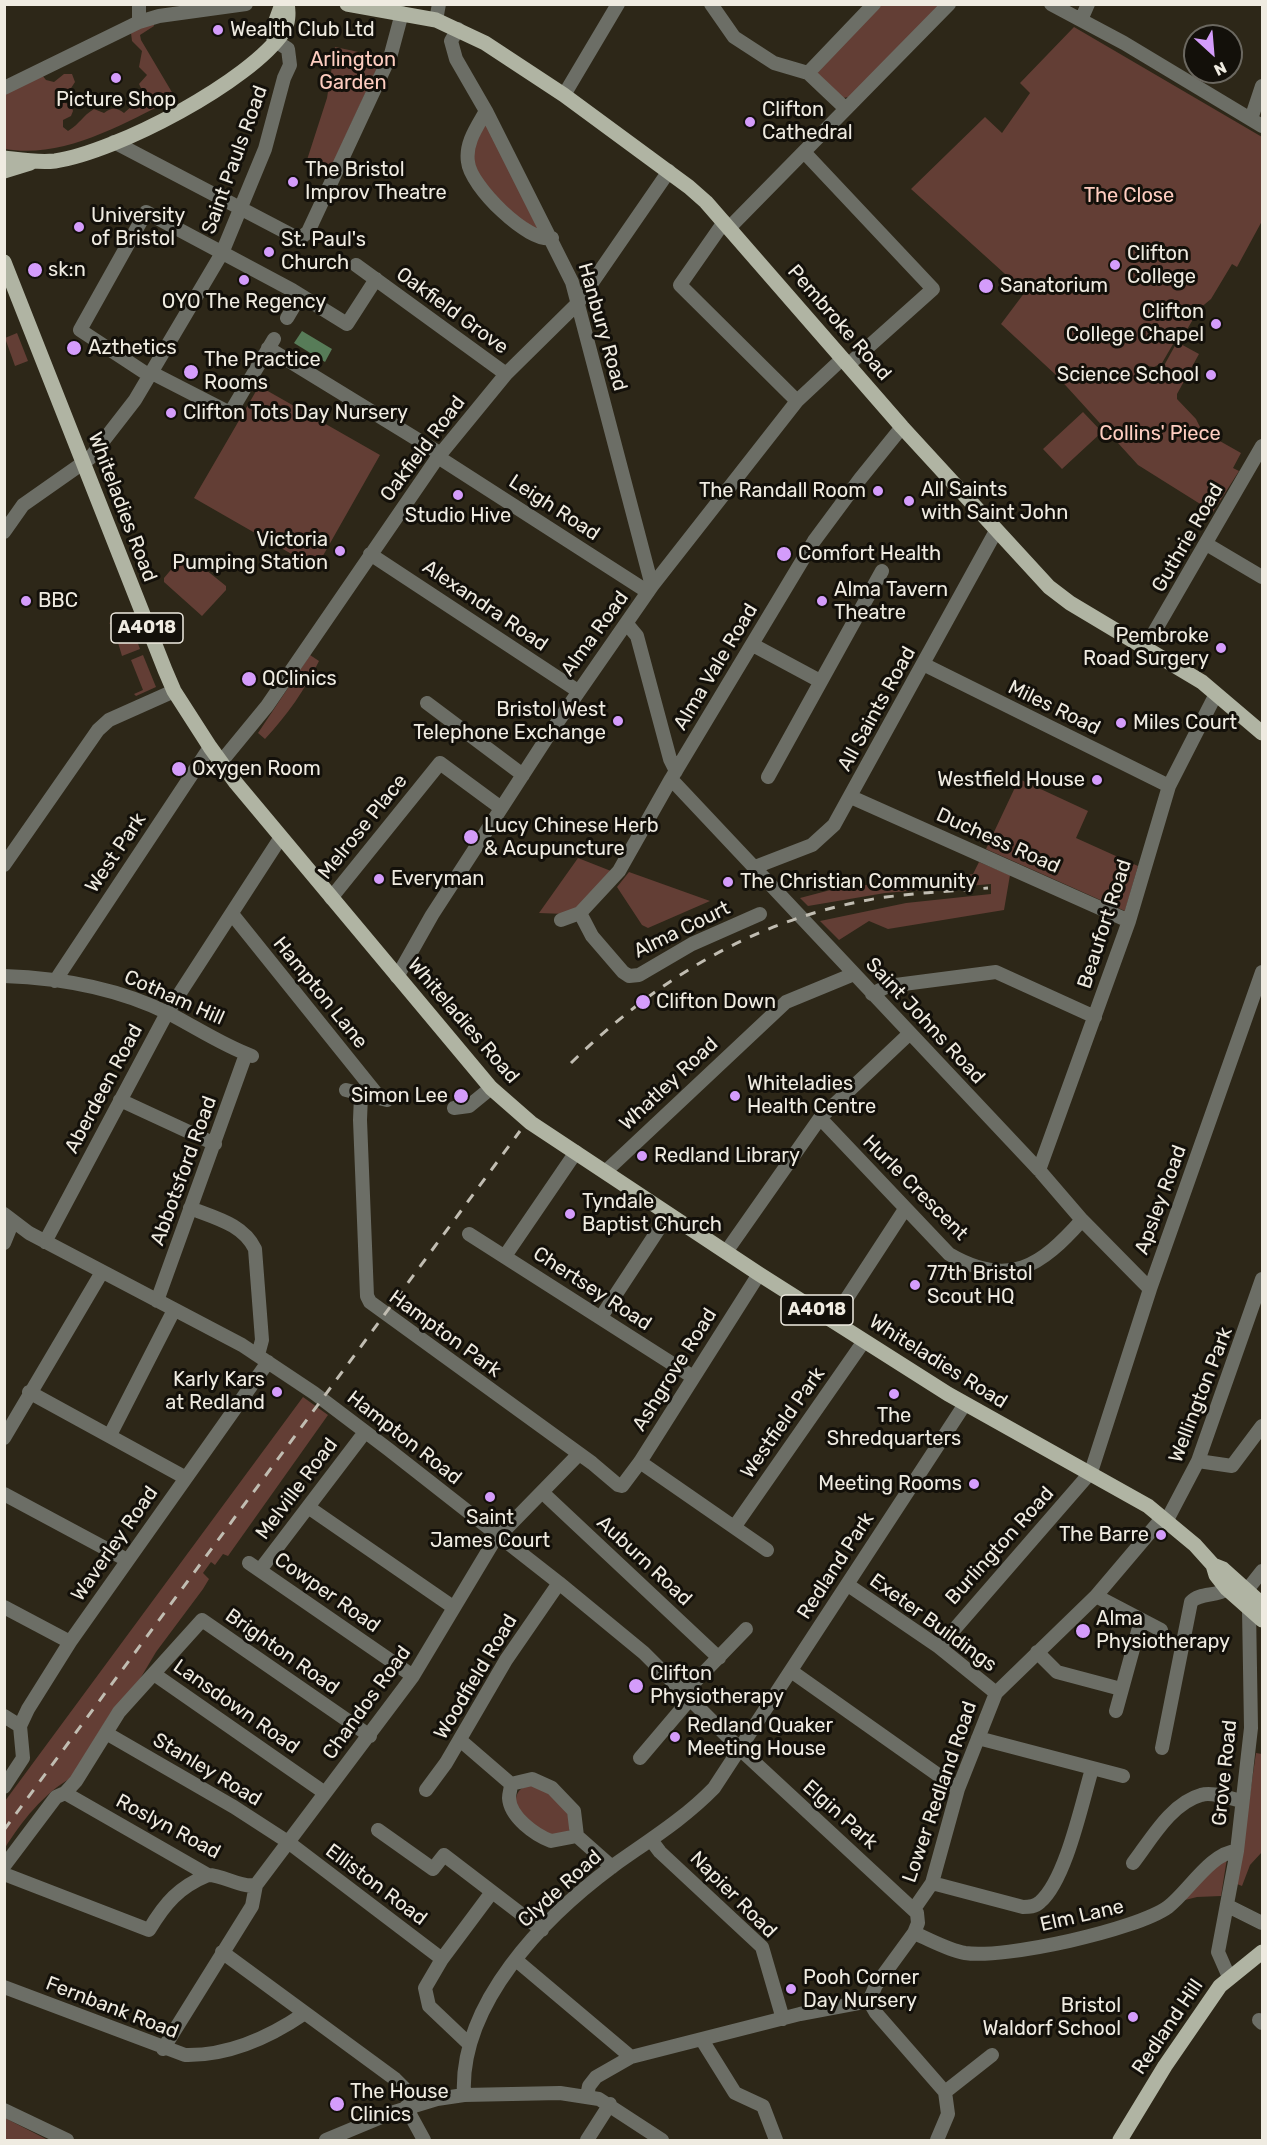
<!DOCTYPE html>
<style>
body{margin:0}
#map{position:relative;width:1267px;height:2145px;overflow:hidden;background:#2d2718;font-family:Rubik,sans-serif}
canvas{display:block}
.frame{position:absolute;inset:0;border:6px solid #efebe1;pointer-events:none}
.north{position:absolute;left:1183px;top:24px;width:60px;height:60px;box-sizing:border-box;background:#13100a;border:2px solid #6b6860;border-radius:50%;rotate:154deg;font-size:16px;font-weight:700;line-height:24px;text-align:center;color:#efebe1}
.north::after{content:'';display:block;margin:auto;width:21px;height:27px;background:#d49cfb;clip-path:polygon(50% 0,100% 100%,50% 72%,0 100%)}
</style>
<div id="map">
<canvas width="1267" height="2145"></canvas>
<div class="frame"></div>
<div class="north">N</div>
</div>
<script>
const c = document.querySelector('canvas').getContext('2d');
c.lineJoin = 'round';
function fill(path, color) { c.fillStyle = color; c.fill(path, 'evenodd'); }
function stroke(path, color, width, dash) { c.strokeStyle = color; c.lineWidth = width; c.lineCap = dash ? 'butt' : 'round'; c.setLineDash(dash || []); c.stroke(path); }
function drawText(font, color, halo, rows, align = 'center') {
  c.font = font + ' Rubik,sans-serif'; c.lineWidth = 6; c.setLineDash([]); c.textBaseline = 'middle'; c.strokeStyle = halo; c.fillStyle = color; for (const [text, x, y, turn = 0] of rows) {
    c.save(); c.translate(x, y); c.rotate((+turn || 0) * Math.PI / 180); c.textAlign = isNaN(turn) ? turn : align; if (halo) c.strokeText(text, 0, 0); c.fillText(text, 0, 0); c.restore();
  }
}
fill(new Path2D(`
 M879,5H941L849,97L843,98L817,73L819,67Z
 M153,21L154,26L140,35L141,40L173,94L171,100C121,125 63,159 5,149V92L42,75L46,80L54,82L64,74H72L75,82L64,99L65,103L71,104L73,111L71,116L63,120V127L68,131C81,123 82,116 94,109L104,113C112,107 116,107 124,113L141,98H146L139,84L147,75L139,67L142,51L132,41L131,33Z
 M1074,27L1262,137V221L1237,267L1232,264L1211,299L1199,309L1185,333L1176,339L1162,363L1154,367L1147,366L1155,382L1177,342L1199,354L1177,394V399L1196,419L1202,431L1241,453L1233,468L1239,471L1213,512L1138,465L1057,376L1001,324L1025,292L911,189L985,117L1002,133L1030,93L1020,83Z
 M335,47L382,57L329,172L306,163L327,98Z
 M486,120L546,235C516,217 461,184 474,141C476,134 482,127 486,120Z
 M17,333L28,361L15,366L5,338Z
 M259,386L380,455L316,568L194,498Z
 M1083,412L1102,432L1062,469L1043,449Z
 M185,553L226,586V590L202,616L164,582V578Z
 M128,616L140,649L122,656L113,626L109,623Z
 M143,655L156,687L136,696L134,694L143,690L131,660Z
 M310,655L319,661C305,690 287,715 265,739L258,733Z
 M1019,779L1088,811L1076,838L1138,866L1125,911L986,849Z
 M578,858L611,871L580,906L565,914L539,913Z
 M979,862L1010,875L1004,910L888,929L869,921L839,940L820,921L906,903L991,894V884L885,893L808,906L800,898L838,888L973,874Z
 M629,872L710,901L648,928L642,925L617,887Z
 M303,1397L328,1415L228,1556L223,1554L215,1565L211,1562L203,1573L209,1579L203,1589L156,1652L137,1684L110,1714L71,1778C44,1793 21,1822 5,1848V1801Z
 M1256,1753L1262,1754V1852L1250,1865L1242,1886L1237,1884Z
 M539,1785L568,1808L571,1828L566,1834L555,1837L532,1825L515,1804C517,1787 523,1786 539,1785Z
 M1224,1858H1227L1221,1896L1197,1897L1181,1901Z
 M5,2118L48,2140H5Z`), '#633e35');
fill(new Path2D(`
 M302,331L332,349L325,362L294,343Z`), '#577c58');
stroke(new Path2D(`
 M139,4V22
 M711,4L734,37L774,63L808,73L846,109
 M1051,4L1124,43L1262,126
 M436,20L439,4
 M1081,20L1088,4
 M458,29L451,41L456,59L486,111L572,282L652,586
 M808,73L874,4
 M4,88L139,22L159,16L246,4
 M564,95L618,4
 M486,111C477,127 465,143 468,162C470,186 529,244 552,238
 M1251,119L1262,86
 M114,142L299,239L308,232L391,54L402,13
 M804,152L933,289L848,365
 M724,222L680,285L797,401
 M729,228L949,4
 M356,265L506,374
 M287,318L300,296
 M268,348L441,454
 M152,373L230,413L274,339
 M150,376L80,330L146,212L292,290L347,324L376,279
 M438,457L648,592
 M4,532L23,505L90,458L135,400L222,253L265,149L284,78L290,65L288,49L274,40
 M1208,545L1262,577
 M370,554L578,691
 M627,624L637,636L670,759L676,771
 M753,645L820,681
 M1145,648L1262,446
 M923,664L1169,786
 M427,703L523,775
 M221,762L267,706L438,457L506,374L578,303L669,171
 M768,777L882,571
 M671,779L1039,1170L1082,1220L1150,1289
 M851,797L1129,921
 M4,865L98,730L109,720L174,691
 M755,867L812,845L834,825L996,531
 M331,898L440,763L501,808
 M580,913L592,936L623,972L629,976L639,975L692,944L760,914
 M232,914L375,1092V1097
 M561,920L580,913L619,871L671,779L814,541L860,479L902,427
 M4,976C62,978 118,988 170,1014C197,1028 224,1046 252,1056
 M397,977L432,915L550,733L652,586L797,401L842,359
 M55,981L210,747
 M872,994L888,986L996,972L1095,1017
 M346,1090L387,1100
 M361,1095L360,1120L367,1296L370,1302L592,1463L618,1485L622,1486L640,1462L759,1274
 M120,1100L215,1144
 M454,1108L469,1106L491,1088
 M820,1118L949,1254C1009,1289 1041,1266 1082,1220
 M1039,1170L1129,921L1169,786L1216,694
 M605,1172L786,1002L854,974
 M190,1208C215,1218 243,1224 255,1249L262,1340L258,1355
 M4,1214L29,1233L242,1345L314,1393L388,1449L559,1583L644,1653L740,1749L917,1913L918,1923L914,1933L876,1985L869,2001
 M469,1234L693,1377
 M45,1242L167,1013L281,837
 M4,1243L13,1221
 M726,1252L820,1118L909,1034
 M505,1256L576,1152
 M157,1301L246,1054
 M601,1317L668,1215
 M832,1321L905,1209
 M29,1392L186,1478
 M110,1435L174,1310
 M4,1438L102,1272
 M1198,1461L1232,1466L1262,1426
 M640,1462L767,1550
 M542,1492L719,1658
 M4,1494L127,1560
 M308,1507L453,1607
 M1167,1520L1198,1461L1262,1279
 M735,1526L864,1341
 M249,1563L413,1676
 M260,1570L365,1432
 M848,1585L939,1647L996,1693
 M1247,1590L1262,1571
 M1096,1596L1161,1630
 M4,1607L70,1642
 M939,1647L1091,1472L1150,1289L1262,972
 M1037,1652L1057,1672L1121,1689
 M791,1671L958,1789
 M154,1674L325,1793
 M684,1693L746,1629
 M1116,1711L1141,1620
 M4,1716L20,1726
 M106,1733L234,1807L288,1842L442,1959
 M978,1738L1123,1776
 M460,1740L511,1784
 M1162,1748L1191,1602C1200,1592 1216,1597 1227,1589
 M640,1758L690,1699
 M511,1784L532,1779L552,1788L574,1811L577,1836L612,1867
 M511,1784C511,1789 509,1793 509,1798C510,1817 535,1835 551,1841L577,1836
 M4,1787L23,1758L20,1726L28,1709L70,1642L268,1362
 M426,1790L446,1763L506,1660L559,1583
 M65,1793L208,1875C224,1875 240,1888 256,1885
 M378,1830L433,1869L444,1855L542,1930
 M651,1840L660,1852L762,1947L783,2019
 M1133,1863C1150,1841 1171,1803 1201,1795C1213,1791 1230,1799 1242,1801
 M4,1866L56,1797L65,1793L76,1781L119,1712L202,1620L370,1736
 M4,1874L149,1930C165,1903 179,1887 208,1875
 M932,1883L1023,1907C1029,1907 1035,1907 1040,1902C1066,1880 1082,1802 1092,1769
 M256,1885L413,1676L494,1541L578,1455
 M1228,1906L1262,1923
 M914,1909L932,1883L958,1789L996,1693L1096,1596L1163,1517
 M914,1933C931,1940 948,1950 965,1953C1005,1959 1136,1930 1168,1907C1188,1892 1211,1852 1237,1851
 M222,1952L395,2079L404,2088L414,2105
 M516,1960L631,2057
 M1229,1977L1218,1952L1237,1851L1251,1728L1249,1609
 M4,1987L185,2055C228,2056 270,2037 305,2013
 M869,2001L876,2013L945,2092L948,2114L937,2140
 M1259,2020L1262,2023
 M702,2040L735,2093L763,2106L776,2140
 M469,2044L429,2006L425,1988L442,1959L492,1892
 M163,2049L252,1906L256,1885
 M945,2092L992,2055
 M464,2095C459,2004 544,1917 613,1866C648,1841 684,1819 714,1788L965,1404
 M587,2096L589,2086L596,2077L631,2057L800,2014L869,2001
 M406,2107L424,2140
 M4,2110L67,2140
 M326,2140L391,2113L437,2099L464,2095L560,2093L599,2099L662,2140
 M587,2140L610,2104`), '#6c6e66', 14);
stroke(new Path2D(`
 M347,4L436,20L485,43L564,95L689,187L706,202L902,427L1049,587L1070,603L1202,682L1262,733
 M274,40V26L282,4
 M4,158C21,160 38,163 55,161C116,152 250,82 284,31C288,24 289,12 287,4
 M4,171L30,163
 M4,262L165,670L174,691L210,747L236,783L491,1088L531,1123L759,1274L948,1394L1148,1506L1195,1545L1213,1565L1216,1575L1227,1589L1262,1620
 M1213,1565L1223,1569L1262,1604
 M1120,2140L1165,2066L1220,1986L1262,1952`), '#b0b4a3', 15);
stroke(new Path2D(`
 M571,1063C658,978 757,918 879,898C915,893 952,891 988,888
 M4,1830L520,1131`), '#c1bdb2', 3, [10, 10]);
for (const [x, y, r, color] of [
 [218,30,6,"#d49cfb"],
 [116,78,6,"#d49cfb"],
 [750,122,6,"#d49cfb"],
 [293,182,6,"#d49cfb"],
 [79,227,6,"#d49cfb"],
 [269,252,6,"#d49cfb"],
 [1115,265,6,"#d49cfb"],
 [35,270,8,"#d49cfb"],
 [244,280,6,"#d49cfb"],
 [986,286,8,"#d49cfb"],
 [1216,324,6,"#d49cfb"],
 [74,348,8,"#d49cfb"],
 [191,372,8,"#d49cfb"],
 [1211,375,6,"#d49cfb"],
 [171,413,6,"#d49cfb"],
 [878,491,6,"#d49cfb"],
 [458,495,6,"#d49cfb"],
 [909,501,6,"#d49cfb"],
 [340,551,6,"#d49cfb"],
 [784,554,8,"#d49cfb"],
 [26,601,6,"#d49cfb"],
 [822,601,6,"#d49cfb"],
 [1221,648,6,"#d49cfb"],
 [249,679,8,"#d49cfb"],
 [618,721,6,"#d49cfb"],
 [1121,723,6,"#d49cfb"],
 [179,769,8,"#d49cfb"],
 [1097,780,6,"#d49cfb"],
 [471,837,8,"#d49cfb"],
 [379,879,6,"#d49cfb"],
 [728,882,6,"#d49cfb"],
 [643,1002,8,"#d49cfb"],
 [461,1096,8,"#d49cfb"],
 [735,1096,6,"#d49cfb"],
 [642,1156,6,"#d49cfb"],
 [570,1214,6,"#d49cfb"],
 [915,1285,6,"#d49cfb"],
 [277,1392,6,"#d49cfb"],
 [894,1394,6,"#d49cfb"],
 [974,1484,6,"#d49cfb"],
 [490,1497,6,"#d49cfb"],
 [1161,1535,6,"#d49cfb"],
 [1083,1631,8,"#d49cfb"],
 [636,1686,8,"#d49cfb"],
 [675,1737,6,"#d49cfb"],
 [791,1989,6,"#d49cfb"],
 [1133,2017,6,"#d49cfb"],
 [337,2104,8,"#d49cfb"]
]) { const dot = new Path2D(); dot.arc(x, y, r, 0, 2 * Math.PI); c.fillStyle = color; c.fill(dot); stroke(dot, '#13100a', 2); }
for (const [x, y, w] of [
 [147,628,72],
 [817,1310,72]
]) { const box = new Path2D(); box.roundRect(x - w / 2, y - 15, w, 30, 4.5); c.fillStyle = '#13100a'; c.fill(box); stroke(box, '#efebe1', 1.5); }
drawText('bold 18px', '#efebe1', null, [
 ["A4018",147,628],
 ["A4018",817,1310]
]);
drawText('20px', '#efebe1', '#13100a', [
 ["Wealth Club Ltd",230,30],
 ["Picture Shop",116,100,"center"],
 ["Clifton",762,110],
 ["Cathedral",762,133],
 ["The Bristol",305,170],
 ["Improv Theatre",305,193],
 ["University",91,216],
 ["of Bristol",91,239],
 ["St. Paul's",281,240],
 ["Church",281,263],
 ["Clifton",1127,254],
 ["College",1127,277],
 ["sk:n",48,270],
 ["Sanatorium",1000,286],
 ["OYO The Regency",244,302,"center"],
 ["Clifton",1204,312,"right"],
 ["College Chapel",1204,335,"right"],
 ["Azthetics",88,348],
 ["The Practice",204,360],
 ["Rooms",204,383],
 ["Science School",1199,375,"right"],
 ["Clifton Tots Day Nursery",183,413],
 ["All Saints",921,490],
 ["with Saint John",921,513],
 ["The Randall Room",866,491,"right"],
 ["Studio Hive",458,516,"center"],
 ["Victoria",328,540,"right"],
 ["Pumping Station",328,563,"right"],
 ["Comfort Health",798,554],
 ["Alma Tavern",834,590],
 ["Theatre",834,613],
 ["BBC",38,601],
 ["Pembroke",1209,636,"right"],
 ["Road Surgery",1209,659,"right"],
 ["QClinics",262,679],
 ["Bristol West",606,710,"right"],
 ["Telephone Exchange",606,733,"right"],
 ["Miles Court",1133,723],
 ["Oxygen Room",192,769],
 ["Westfield House",1085,780,"right"],
 ["Lucy Chinese Herb",484,826],
 ["& Acupuncture",484,849],
 ["Everyman",391,879],
 ["The Christian Community",740,882],
 ["Clifton Down",656,1002],
 ["Whiteladies",747,1084],
 ["Health Centre",747,1107],
 ["Simon Lee",448,1096,"right"],
 ["Redland Library",654,1156],
 ["Tyndale",582,1202],
 ["Baptist Church",582,1225],
 ["77th Bristol",927,1274],
 ["Scout HQ",927,1297],
 ["Karly Kars",265,1380,"right"],
 ["at Redland",265,1403,"right"],
 ["The",894,1416,"center"],
 ["Shredquarters",894,1439,"center"],
 ["Meeting Rooms",962,1484,"right"],
 ["Saint",490,1518,"center"],
 ["James Court",490,1541,"center"],
 ["The Barre",1149,1535,"right"],
 ["Alma",1096,1619],
 ["Physiotherapy",1096,1642],
 ["Clifton",650,1674],
 ["Physiotherapy",650,1697],
 ["Redland Quaker",687,1726],
 ["Meeting House",687,1749],
 ["Pooh Corner",803,1978],
 ["Day Nursery",803,2001],
 ["Bristol",1121,2006,"right"],
 ["Waldorf School",1121,2029,"right"],
 ["The House",350,2092],
 ["Clinics",350,2115]
], 'left');
drawText('20px', '#fecdc0', '#13100a', [
 ["Arlington",353,60],
 ["Garden",353,83],
 ["The Close",1129,196],
 ["Collins' Piece",1160,434]
]);
drawText('20px', '#efebe1', '#13100a', [
 ["Saint Pauls Road",235,160,-70],
 ["Oakfield Grove",452,311,36],
 ["Pembroke Road",839,323,49],
 ["Hanbury Road",602,327,74],
 ["Oakfield Road",423,449,-53],
 ["Whiteladies Road",122,507,69],
 ["Leigh Road",554,508,33],
 ["Guthrie Road",1188,538,-60],
 ["Alexandra Road",485,606,34],
 ["Alma Road",595,634,-54],
 ["Alma Vale Road",716,667,-59],
 ["Miles Road",1054,708,26],
 ["All Saints Road",877,709,-61],
 ["Melrose Place",363,827,-51],
 ["Duchess Road",998,841,24],
 ["West Park",116,853,-56],
 ["Beaufort Road",1105,924,-72],
 ["Alma Court",682,930,-26],
 ["Hampton Lane",320,993,51],
 ["Cotham Hill",174,998,24],
 ["Whiteladies Road",463,1021,49],
 ["Saint Johns Road",925,1021,47],
 ["Whatley Road",669,1084,-43],
 ["Aberdeen Road",104,1089,-62],
 ["Abbotsford Road",184,1171,-70],
 ["Hurle Crescent",915,1188,45],
 ["Apsley Road",1161,1200,-70],
 ["Chertsey Road",592,1289,33],
 ["Hampton Park",445,1334,36],
 ["Whiteladies Road",938,1362,32],
 ["Ashgrove Road",675,1370,-58],
 ["Wellington Park",1201,1395,-69],
 ["Westfield Park",783,1423,-55],
 ["Hampton Road",404,1438,38],
 ["Melville Road",297,1489,-53],
 ["Waverley Road",115,1544,-55],
 ["Burlington Road",1000,1546,-48],
 ["Auburn Road",644,1561,43],
 ["Redland Park",836,1566,-57],
 ["Cowper Road",327,1593,35],
 ["Exeter Buildings",933,1623,36],
 ["Brighton Road",282,1652,35],
 ["Woodfield Road",476,1677,-59],
 ["Chandos Road",367,1703,-54],
 ["Lansdown Road",236,1707,35],
 ["Stanley Road",207,1770,31],
 ["Grove Road",1225,1773,-84],
 ["Lower Redland Road",940,1792,-71],
 ["Elgin Park",840,1815,42],
 ["Roslyn Road",168,1827,28],
 ["Elliston Road",376,1885,37],
 ["Clyde Road",560,1889,-42],
 ["Napier Road",733,1895,45],
 ["Elm Lane",1082,1916,-13],
 ["Fernbank Road",112,2008,21],
 ["Redland Hill",1168,2027,-56]
]);
</script>
